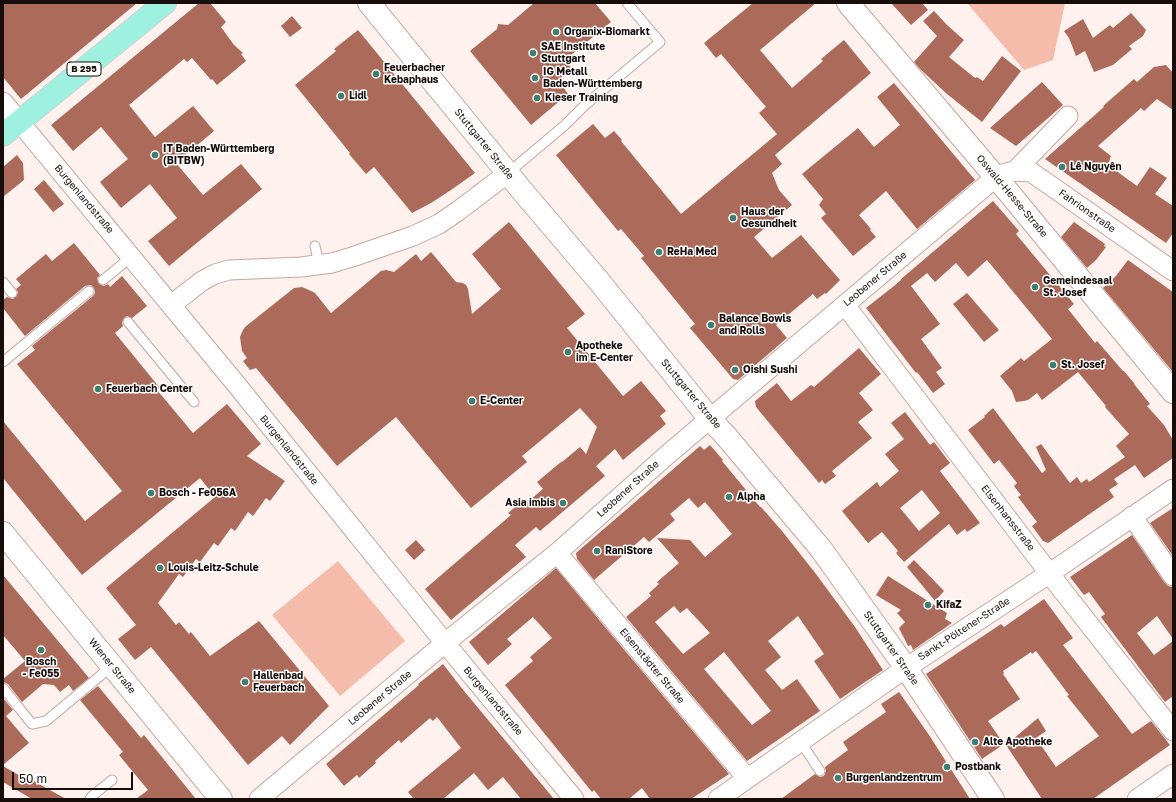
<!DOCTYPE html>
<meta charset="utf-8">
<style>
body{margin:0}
#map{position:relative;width:1176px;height:802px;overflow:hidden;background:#fef1ee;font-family:"Golos Text",sans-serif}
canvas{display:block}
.frame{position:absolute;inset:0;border:4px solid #170d0b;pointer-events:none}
.scale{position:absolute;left:12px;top:772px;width:121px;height:18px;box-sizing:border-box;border:2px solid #170d0b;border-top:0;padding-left:5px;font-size:12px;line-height:14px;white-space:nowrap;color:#170d0b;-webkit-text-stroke:3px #fff;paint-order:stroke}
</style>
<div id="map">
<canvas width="1176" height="802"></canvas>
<div class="frame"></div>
<div class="scale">50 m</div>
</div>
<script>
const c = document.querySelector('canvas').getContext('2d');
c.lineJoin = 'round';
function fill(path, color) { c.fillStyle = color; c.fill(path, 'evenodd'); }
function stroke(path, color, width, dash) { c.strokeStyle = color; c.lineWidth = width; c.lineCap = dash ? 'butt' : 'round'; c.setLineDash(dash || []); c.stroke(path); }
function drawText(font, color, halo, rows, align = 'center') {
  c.font = font + ' "Golos Text",sans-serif'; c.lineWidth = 3; c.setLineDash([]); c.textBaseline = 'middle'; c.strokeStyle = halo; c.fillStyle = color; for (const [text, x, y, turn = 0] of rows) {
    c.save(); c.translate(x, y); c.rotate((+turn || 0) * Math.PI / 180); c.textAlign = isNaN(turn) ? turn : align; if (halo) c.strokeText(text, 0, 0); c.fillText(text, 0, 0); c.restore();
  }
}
fill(new Path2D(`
 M967,3H1065L1053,60L1024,70Z
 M338,561L405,641L340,696L272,615Z`), '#f5bcac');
fill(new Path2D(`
 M3,3H137L21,99L3,77Z
 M199,3H210L226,22L221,27L234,45L243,53L241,54L246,61L217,85L212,79L211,80L192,58L187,62L184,59L129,105L155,137L193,106L214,131L176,163L203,195L241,164L262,189L169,266L148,241L177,218L150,184L121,208L100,182L128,159L101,127L73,151L51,125Z
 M534,3H595L611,22L565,60L572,69L558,80L568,94L531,125L470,51L497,29L498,24L508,25Z
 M753,3H816L760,50L792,88L823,61L821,59L844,40L871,73L775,155L782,164L772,173L779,190L792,205L754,237L772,258L801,235L840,280L826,294L825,293L817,299L813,294L776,325L787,338L738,380L733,379L690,328L695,324L641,258L644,256L621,229L618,231L556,155L593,124L605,138L614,131L622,140L621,141L681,214L777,134L759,113L766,107L721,54L716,58L704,43Z
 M891,3H922L928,10L911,25Z
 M934,11L947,25L964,40L949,57L975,78L977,77L983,81L1002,56L1021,71L982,122L947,94L920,69L914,62L937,36L923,21Z
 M1131,13L1146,30L1143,36L1129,46L1132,49L1113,65L1094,72L1085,51L1076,56L1069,38L1064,31L1083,19L1093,38L1110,25L1113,28Z
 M292,16L302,28L290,37L281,26Z
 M358,30L475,173L451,190L431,203L412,213L374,167L366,174L349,154L350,153L295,85L336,51L334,49Z
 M1166,65L1173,73V110L1157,99L1144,111L1141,108L1098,146L1111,156L1108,165L1137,186L1150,167L1167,178L1155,194L1173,206V233L1166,243L1045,159L1104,107L1103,106L1134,79L1137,82L1154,67Z
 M1042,82L1063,105L1016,146L990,128Z
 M894,83L975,180L917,229L886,191L859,215L871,229L870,230L876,237L853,256L821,218L826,214L819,205L823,199L802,174L858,128L874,147L900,125L877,97Z
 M17,155L23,163L24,180L3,197V167Z
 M44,180L64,204L53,212L34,189Z
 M993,201L1019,231L1016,234L1074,304L1068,309L1095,343L1097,341L1123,371H1124L1134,383V384L1150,404L1147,406L1164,425L1173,440V458L1144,478L1135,465L1114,479L1118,484L1109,490L1114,497L1048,543L1043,541L1032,526L1037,522L1018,497L1021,495L1014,486L1017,483L999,460L994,464L968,430L985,417L984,416L993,408L1042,473L1046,470L1036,447L1041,444L1070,483L1077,477L1081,483L1087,479L1089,482L1125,457L1116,446L1129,434L1105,407L1106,406L1078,372L1042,400L1037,393L1028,400L1024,401L1016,402L1012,391L1000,376L1021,358L1024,361L1052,339L987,260L968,277L956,263L935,282L927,273L911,286L940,324L921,339L942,368L936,372L945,384L933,393L917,372L916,373L866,308L894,286L901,280V279Z
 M509,222L585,314L567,328L623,396L641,381L666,411L660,416L666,424L623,460L615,449L596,466L605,476L540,531L536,527L515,545L526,557L451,620L425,589L511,515L508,513L521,502L524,505L543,489L537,482L561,462H562L580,447L586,454L597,427L580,408L522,456L527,462L471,508L396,417L337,466L256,368L250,370L243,361L247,358L242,351L240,337L243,330L245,327L294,288L302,287L311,291L315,293L331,313L381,271L386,270L394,272L416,254L421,261L431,252L456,282L463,283L466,285L468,289L472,314L501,289L472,254Z
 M1074,222L1105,244L1104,246L1106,247L1096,260L1087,268L1061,237Z
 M74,243L100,275L97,278L99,284L104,286L108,284L110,287L122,276L147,306L132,318L127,316L124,318L122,323L123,326L115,333L155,382L160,388L157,390L193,433L227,404L261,444L247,456L285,481L270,501L266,498L253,516L248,512L235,531L231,528L218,546L214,543L200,562L196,559L183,577L179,574L158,603L176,625L179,622L189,634L191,632L210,656L259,621L329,706L290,745L282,736L248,765L151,647L135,660L118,639L136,625L106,588L215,497L200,478L82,575L3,478V421L85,521L122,491L17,364L35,350L32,346L93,296L95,293L94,288L91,285L85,286L25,336L3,308V300L7,297L13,299L17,295L18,292L16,289L21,285L16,279L46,254L52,261Z
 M1128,260L1173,292V372L1103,288L1116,276Z
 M967,293L999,330L984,342L953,304Z
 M859,348L881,374L859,393L873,410L858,422L872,438L832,471L836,476L825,484L822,480L819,483L756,407L755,401L777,383L791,401L811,385L814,387Z
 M905,412L930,445L934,442L950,463L940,471L980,523L967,532L965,529L957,535L949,524L904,562L896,553L898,551L882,532L868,543L842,511L877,482L880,487L899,471L885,454L904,439L891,423ZM922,490L940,513L919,531L900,508Z
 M710,445L723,460L722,461L760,507H761L782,531L816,574L855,627L883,670L840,699L814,661L824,654L798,616L768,641L781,657L765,670L782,690L797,679L820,711L747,761L626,617L651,596L649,593L659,584L657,582L679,563L657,538L690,540L705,557L732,534L705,502L698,508L689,498L670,514L675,520L649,542L644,537L594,580L577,559L576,553L700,446L704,450ZM674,606L680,613L687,608L710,633L683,654L655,622ZM724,652L771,711L752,725L704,669Z
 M1173,508V556L1150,523Z
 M1132,535L1164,582L1168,586L1173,587V639L1157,616L1137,633L1154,655L1173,641V696L1165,702L1101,617L1105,614L1089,592L1084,595L1070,577Z
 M416,540L425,550L414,560L405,550Z
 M914,560L944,591L935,601L907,567Z
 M556,568L605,627L729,774L691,799H650L642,788L629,799H601L594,790L592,792L505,685L533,661L530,657L552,638L533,617L507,639L512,644L488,665L469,642Z
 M3,575L89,678L73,691L69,685L60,692L54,685L43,684L22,702L8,684L3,682V679L25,661L3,635Z
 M888,576L947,613L945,619L952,623L913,650L911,645L908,646L899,628L905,622L897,613L901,610L876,595Z
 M1044,599L1073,638L1063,645L1132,734L1151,721L1170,745L1093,799H1042L1006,745L1038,718L1046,731L1036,738L1056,767L1099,736L1067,696L1069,695L1036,651L1032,654L1031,652L1003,671L1004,673L1003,674L1020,699L988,721L1004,744L982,759L926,674L1001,624L1004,627Z
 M443,664L464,691L554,799H521L503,777L488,790L474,773L443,799H414L408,792L461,748L437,717L433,721L430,718L401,743L399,740L375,761L376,763L359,778L357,775L344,786L326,764L419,685L418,684Z
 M98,686L141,738L144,735L196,799H136L148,790L119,755L123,752L80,700Z
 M899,692L929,735L970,799H781L815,774L820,777L824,776L826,771L825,767L848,750L843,742L886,712L881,704Z
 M3,698L13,710L6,716L29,743L3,765Z
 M3,766L29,781L30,779L66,799H32L3,782Z`), '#ab6a5a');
const service = new Path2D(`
 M508,173L565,125L584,106L660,42L627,3
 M315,246L319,265
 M103,280L131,257
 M3,282L12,293
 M128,322L194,402
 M3,362L89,291
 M3,688L32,724L46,721L112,666
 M800,741L820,771
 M90,799L92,796L112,780`);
const minor = new Path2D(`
 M3,102L236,384L445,643L574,799
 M1015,171L1068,116
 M171,305L202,281L215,274L229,270L301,267L332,263L352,257L413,236L439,224L458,211L508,173
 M845,305L1059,586L1173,731
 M1132,516L1173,576
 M557,553L747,778
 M259,799L445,643L557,553L667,455L996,177C1010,170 1016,171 1031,172L1173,271
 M718,799L906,668L1050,573L1173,489
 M1137,799L1173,774`);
const tertiary = new Path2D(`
 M369,3L524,193L598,280L710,419L726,436L821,549L906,668L993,799
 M848,3L1010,194L1173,392
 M3,533L221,799`);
const primary = new Path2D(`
 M3,135L165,3`);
stroke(service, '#c4a7a0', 11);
stroke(minor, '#c4a7a0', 21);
stroke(tertiary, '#c4a7a0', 24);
stroke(primary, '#d5d3d3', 24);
stroke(service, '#fff', 9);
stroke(minor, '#fff', 19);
stroke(tertiary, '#fff', 22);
stroke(primary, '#9ef0df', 22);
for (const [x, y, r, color] of [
 [556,32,4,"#3d7f70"],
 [533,53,4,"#3d7f70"],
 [376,74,4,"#3d7f70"],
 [535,78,4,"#3d7f70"],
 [341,96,4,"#3d7f70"],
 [537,98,4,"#3d7f70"],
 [155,155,4,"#3d7f70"],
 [1062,167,4,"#3d7f70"],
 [733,218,4,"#3d7f70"],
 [659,252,4,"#3d7f70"],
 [1035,287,4,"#3d7f70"],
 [711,325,4,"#3d7f70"],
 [568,352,4,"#3d7f70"],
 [1053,365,4,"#3d7f70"],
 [735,370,4,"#3d7f70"],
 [98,389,4,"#3d7f70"],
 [472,401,4,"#3d7f70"],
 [151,493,4,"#3d7f70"],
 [729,497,4,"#3d7f70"],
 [563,503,4,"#3d7f70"],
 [597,551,4,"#3d7f70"],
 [160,568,4,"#3d7f70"],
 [928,605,4,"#3d7f70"],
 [41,650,4,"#3d7f70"],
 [245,682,4,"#3d7f70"],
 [975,742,4,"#3d7f70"],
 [947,767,4,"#3d7f70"],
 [838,778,4,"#3d7f70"]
]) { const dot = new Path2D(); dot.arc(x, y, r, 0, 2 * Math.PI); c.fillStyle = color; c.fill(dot); stroke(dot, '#fff', 1.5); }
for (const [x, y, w] of [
 [84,69,34]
]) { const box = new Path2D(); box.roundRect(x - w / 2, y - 7, w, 14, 3); c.fillStyle = '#fff'; c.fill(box); stroke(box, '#170d0b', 1); }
drawText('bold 9px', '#170d0b', null, [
 ["B 295",84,69]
]);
drawText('bold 10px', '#170d0b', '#fff', [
 ["Organix-Biomarkt",564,32],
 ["SAE Institute",541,47],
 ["Stuttgart",541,59],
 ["Feuerbacher",384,68],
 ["Kebaphaus",384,80],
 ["IG Metall",543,72],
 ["Baden-Württemberg",543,84],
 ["Lidl",349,96],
 ["Kieser Training",545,98],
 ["IT Baden-Württemberg",163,149],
 ["(BITBW)",163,161],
 ["Lê Nguyên",1070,167],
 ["Haus der",741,212],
 ["Gesundheit",741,224],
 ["ReHa Med",667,252],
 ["Gemeindesaal",1043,281],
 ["St. Josef",1043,293],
 ["Balance Bowls",719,319],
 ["and Rolls",719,331],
 ["Apotheke",576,346],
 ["im E-Center",576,358],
 ["St. Josef",1061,365],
 ["Oishi Sushi",743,370],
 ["Feuerbach Center",106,389],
 ["E-Center",480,401],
 ["Bosch - Fe056A",159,493],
 ["Alpha",737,497],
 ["Asia imbis",555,503,"right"],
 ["RaniStore",605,551],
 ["Louis-Leitz-Schule",168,568],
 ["KifaZ",936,605],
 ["Bosch",41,662,"center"],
 ["- Fe055",41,674,"center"],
 ["Hallenbad",253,676],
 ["Feuerbach",253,688],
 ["Alte Apotheke",983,742],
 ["Postbank",955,767],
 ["Burgenlandzentrum",846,778]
], 'left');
drawText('10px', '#170d0b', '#fff', [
 ["Stuttgarter Straße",484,144,51],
 ["Oswald-Hesse-Straße",1012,196,50],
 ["Burgenlandstraße",84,199,50],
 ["Fahrionstraße",1087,211,35],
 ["Leobener Straße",875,279,-40],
 ["Stuttgarter Straße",691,394,50],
 ["Burgenlandstraße",289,450,51],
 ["Leobener Straße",628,489,-42],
 ["Elsenhansstraße",1008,518,52],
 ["Sankt-Pöltener-Straße",964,629,-33],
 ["Stuttgarter Straße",891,648,55],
 ["Wiener Straße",112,666,51],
 ["Eisenstädter Straße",652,666,50],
 ["Leobener Straße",380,698,-40],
 ["Burgenlandstraße",493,701,50]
]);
</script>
